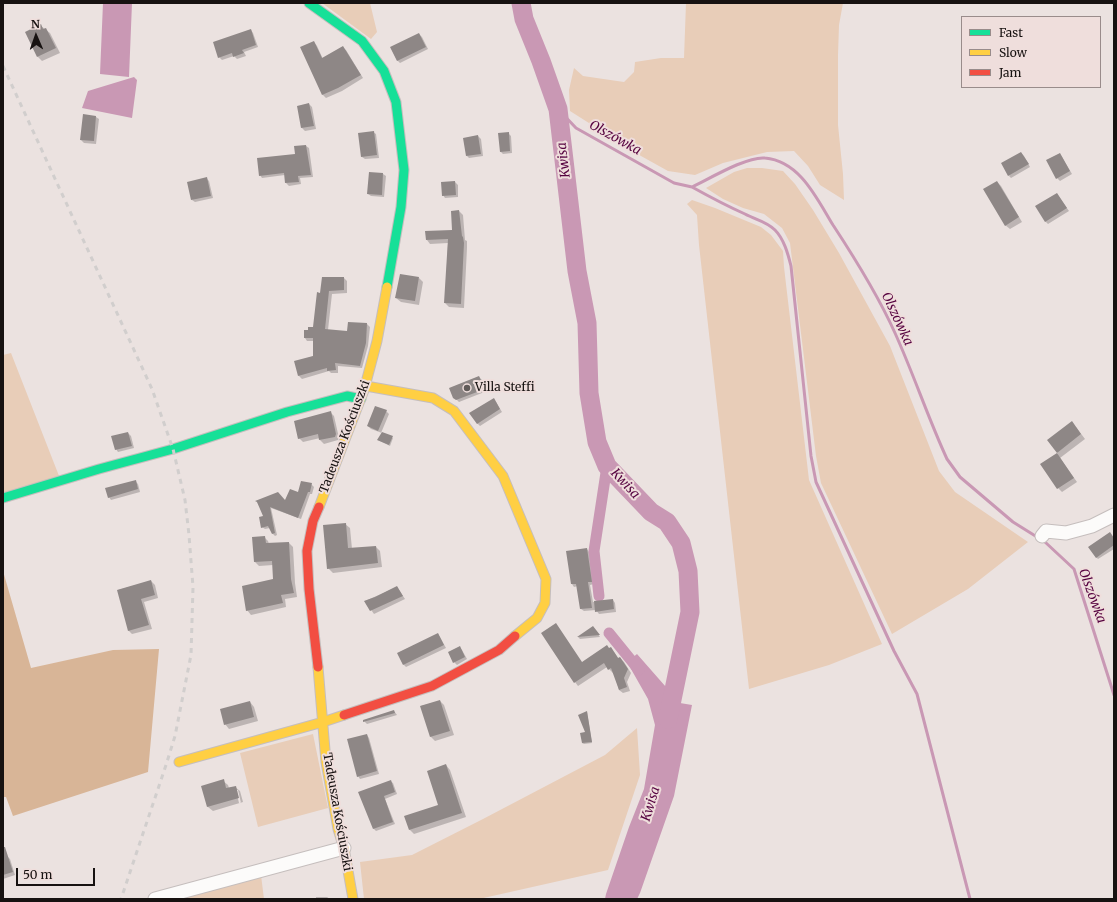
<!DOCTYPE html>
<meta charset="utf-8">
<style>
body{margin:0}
#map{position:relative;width:1117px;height:902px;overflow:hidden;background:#ebe2e0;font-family:Merriweather,serif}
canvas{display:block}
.frame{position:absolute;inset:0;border:4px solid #171211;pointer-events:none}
.legend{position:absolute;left:961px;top:16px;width:140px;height:72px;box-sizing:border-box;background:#efdedc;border:1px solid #998c8b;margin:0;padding:5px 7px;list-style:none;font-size:12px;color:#171211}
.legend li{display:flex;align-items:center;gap:8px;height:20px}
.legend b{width:20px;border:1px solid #998c8b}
.north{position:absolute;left:16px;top:16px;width:40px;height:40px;-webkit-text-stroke:3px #efdedc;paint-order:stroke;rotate:358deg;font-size:11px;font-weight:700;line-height:16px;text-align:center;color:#171211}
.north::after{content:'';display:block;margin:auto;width:14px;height:18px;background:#171211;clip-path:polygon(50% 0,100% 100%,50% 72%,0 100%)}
.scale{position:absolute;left:16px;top:868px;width:79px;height:18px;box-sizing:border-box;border:2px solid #171211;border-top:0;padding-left:5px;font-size:12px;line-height:14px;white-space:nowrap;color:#171211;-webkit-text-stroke:3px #efdedc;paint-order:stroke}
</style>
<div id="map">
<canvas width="1117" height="902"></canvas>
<div class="frame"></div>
<ul class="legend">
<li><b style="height:5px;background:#16e098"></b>Fast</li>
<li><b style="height:5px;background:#ffcf43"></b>Slow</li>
<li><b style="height:5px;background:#f24e42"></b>Jam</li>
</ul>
<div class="north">N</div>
<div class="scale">50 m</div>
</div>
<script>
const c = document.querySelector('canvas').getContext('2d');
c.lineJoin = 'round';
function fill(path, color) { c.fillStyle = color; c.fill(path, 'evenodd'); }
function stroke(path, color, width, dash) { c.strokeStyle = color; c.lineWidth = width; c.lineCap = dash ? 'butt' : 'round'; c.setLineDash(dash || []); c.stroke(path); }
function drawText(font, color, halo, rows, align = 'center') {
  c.font = font + ' Merriweather,serif'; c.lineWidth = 4; c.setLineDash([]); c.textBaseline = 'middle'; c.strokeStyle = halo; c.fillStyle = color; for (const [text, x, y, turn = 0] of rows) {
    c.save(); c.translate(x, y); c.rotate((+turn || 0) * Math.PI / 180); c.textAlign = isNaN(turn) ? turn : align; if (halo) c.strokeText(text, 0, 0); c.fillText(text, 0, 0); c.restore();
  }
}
fill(new Path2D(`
 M322,3H370L377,32L371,39Z
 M686,3H843L839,25L838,55V125L843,174L844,200L820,185L808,166L794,151L767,152L723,163L695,175L668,171L641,156L570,111L569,90L574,68L583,76L624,82L634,72L635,62L661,58H684Z
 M747,168H762L783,171L795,184L813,210L839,253L890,346L939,471L955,492L1028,542L968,589L892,634L821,483L816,456L790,243L782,228L764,214L743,208L723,199L706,188L734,172Z
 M692,200L715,208L761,227L771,235L783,251L784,267L809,480L882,644L829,665L749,689L699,245L697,215L687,204Z
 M11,353L61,481L3,498V355Z
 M637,728L640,775L608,870L479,899H364L360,862L412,855L483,819L605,755Z
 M313,734L328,808L258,827L240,753Z
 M261,875L264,899H174Z`), '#e8cdb8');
fill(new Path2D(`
 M3,571L31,668L113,650L159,649L148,772L13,816L6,797H3Z`), '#d8b597');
fill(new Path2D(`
 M103,3H132L129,77L100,74Z
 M134,77L137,80L132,118L82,108L88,91Z
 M637,654L680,703L692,705L674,796L640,893L637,899H605L606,894L629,827L644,789L655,725L648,699L627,662Z`), '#c998b4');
fill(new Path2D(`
 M41,26L50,33L60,53L42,61L38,57L27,32Z
 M251,30L253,33L258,47L244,52L246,56L237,59L234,56L222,60L219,57Z
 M419,34L422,37L428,49L400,63L397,60Z
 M314,42L317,46L323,59L342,47L346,50L363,78L342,91L326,98L323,95L302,48Z
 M309,104L312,107L316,129L305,131L302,128L298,107Z
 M84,115L96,117L99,119L96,144L84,143L81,140Z
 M373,132L376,134L379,158L365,159L362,157Z
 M508,133L511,136L512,153L503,154L500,151Z
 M478,136L481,139L483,156L469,158L467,156Z
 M306,146L309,148L313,177L300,178L301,184L289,186L286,183L285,175L262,178L260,175L296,154L295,147Z
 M1021,153L1024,156L1030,167L1011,178L1009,176Z
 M1059,154L1062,157L1072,174L1060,181L1057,178Z
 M383,174L386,176L384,197L371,196L368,194Z
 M207,179L209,181L213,198L195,202L192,200Z
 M455,182L458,185V197L445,198L443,195Z
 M997,182L1001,186L1022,222L1010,229L1005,225Z
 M1057,194L1069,211L1048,224L1045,221Z
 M459,211L463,215L465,240L467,241V248L464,308L449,307L445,303L448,243L430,244L427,240L454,230Z
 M344,278L347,281V293L332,294L328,330L348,332L349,323L367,324L370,327L368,346L362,368L338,366V373H331L329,371L302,379L299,376L295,362L314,356V341H307L305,338L314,328L321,294Z
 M419,278L423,282L419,305L401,302L396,298Z
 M479,377L482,380L487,391L459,402L454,397Z
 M496,402L502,412L480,426L477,423Z
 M386,411L389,414L381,433L393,438L390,446L378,440L382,433L371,429L368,426Z
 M330,412L334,416L339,438L338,440L324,444L320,440V438L303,442L299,438Z
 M1076,427L1085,439L1060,458L1077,482L1062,492L1058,488L1042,464L1058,453L1048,440Z
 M128,433L131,436L134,448L118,452L116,449Z
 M135,481L138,484L140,492L111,500L109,497Z
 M311,484L314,487L312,494H310L301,519L271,508L277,535L275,536L273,534L270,528L265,529L262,527L265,517L257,502H286Z
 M345,524L350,528L352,549L376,547L380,551L382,567L333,573L328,568Z
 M264,537L268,541L269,544L289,543L293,547L295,583L297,597L285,599L286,607L251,615L247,610L274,580L273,565L259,566L255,562Z
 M1114,538V549L1098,559L1096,557Z
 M587,549L589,552L594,584L590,585L593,602L613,600L615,603L616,612L599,614L596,610L584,611L581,609L578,586L574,587L572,584Z
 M151,581L155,585L158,598L144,602L152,629L132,634L129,631L118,590Z
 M397,587L405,599L374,614L365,601Z
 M593,627L600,637L580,639L578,637Z
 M438,634L440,637L446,648L406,667L404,665L398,653Z
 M460,648L462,650L467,659L457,665L454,662Z
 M614,652L619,659L620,658L624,662L631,673L627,682L630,691L623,693L619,690L614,672L613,673L607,667L578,686L575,682L582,663Z
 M440,701L444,705L454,735L435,741L431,737L421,706Z
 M250,702L254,707L258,721L229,729L225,724Z
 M394,711L397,715L367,724L364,721Z
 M587,712L592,743L584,744L582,743L587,733Z
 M367,735L369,738L379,774L360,779L358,776Z
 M446,765L450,770L466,817L414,834L410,830L406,817L439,806Z
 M223,781L228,785L229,788L235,787L240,791L243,802L213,811L208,807L203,787ZM236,790H238L241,803H239Z
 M390,781L393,783L397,794L385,799L395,824L376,831L374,829L360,793Z
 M7,856L10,859L15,875L3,879V857Z
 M316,897H327L330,899H316Z`), '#0003');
stroke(new Path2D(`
 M558,109L576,128L674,183L692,187C709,179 747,156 765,158C800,161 817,199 833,225C856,260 878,295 895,333C914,375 928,418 947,459L960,477L1013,522L1045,542L1074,569L1114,695
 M692,187C710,197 727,206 745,214C756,220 766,221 775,230C784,239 788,254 791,266L811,456L816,482L894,651L917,694L970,899`), '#c998b4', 3);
stroke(new Path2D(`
 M599,596L594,551L607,466
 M609,633L639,670`), '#c998b4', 11);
stroke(new Path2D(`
 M521,3L524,19L541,61L558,109L577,271L587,323L589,393L597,442L607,466L651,512L667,522L681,543L688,571L690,612L668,719`), '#c998b4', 19);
fill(new Path2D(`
 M41,24L43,29L46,28L56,48L37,57L25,32Z
 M251,29L256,45L242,50L244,53L233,57L232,53L218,58L213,42Z
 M419,33L426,47L397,61L390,47Z
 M314,41L322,58L343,46L361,75L338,88L322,95L300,47Z
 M309,103L314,126L301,128L297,106Z
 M83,114L96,116L94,141L80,140Z
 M374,131L377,155L361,157L358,133Z
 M509,132L510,151L500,152L498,133Z
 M478,135L481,154L466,156L463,138Z
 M306,145L311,175L298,176L299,182L285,183L284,173L259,176L257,158L295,154L294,146Z
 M1021,152L1029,164L1008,176L1001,163Z
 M1060,153L1070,171L1056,179L1046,160Z
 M369,172L383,173L382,195L367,194Z
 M207,177L211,196L191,200L187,182Z
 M455,181L456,195L442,196L441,182Z
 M997,181L1019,217L1005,226L983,189Z
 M1057,193L1067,208L1045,222L1035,206Z
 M459,210L462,236L463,237L464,243L461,304L444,303L448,239L426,240L425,231L452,230L451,211Z
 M400,274L419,277L415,301L395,298Z
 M322,277H344V290L329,291L325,329L347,331L348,322L367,323L366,343L360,366L335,363L336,370L327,371V368L298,376L294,361L313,356V338H304V330H308V327H313L317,292L320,293Z
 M479,376L485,389L456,400L453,398L449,388Z
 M494,398L500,409L477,424L469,413Z
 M375,406L387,410L378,431L367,426Z
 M331,411L336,434L335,437L319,440L318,434L298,439L294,421Z
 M1072,421L1081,434L1057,453L1047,440Z
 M128,432L132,446L115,450L111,436Z
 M382,432L393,436L389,445L377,440Z
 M1057,453L1074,478L1057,489L1040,464Z
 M136,480L138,489L108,498L105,488Z
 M301,481L312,483L310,492H308L298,518L270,507L275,533L272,534L268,526L261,528L259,517L263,516L257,502L255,501L278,492L285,500L290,489L298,492Z
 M346,523L348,548L376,546L378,563L327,569L323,525Z
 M1110,532L1114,538V545L1096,558L1088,547Z
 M265,536L266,543L289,542L291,579L294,593L281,595L283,603L246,611L242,586L273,579L272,561L254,562L252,537Z
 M587,548L592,582H588L592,608L580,609L576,584H571L566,551Z
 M151,580L155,595L141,599L149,625L128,631L117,590Z
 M397,586L403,596L370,611L364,601L375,597Z
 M613,599L614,609L595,612L594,601Z
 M556,623L582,662L607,645L609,648L611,647L618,658L620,657L628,669L624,678L627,687L619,690L611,668L608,670L604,663L574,683L541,633Z
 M593,626L600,635L577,637Z
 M438,633L444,645L403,665L397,653Z
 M460,646L465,657L453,663L448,652Z
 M440,700L450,731L430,737L420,706Z
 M250,701L254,717L224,725L220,709Z
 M394,710L395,713L363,722V720Z
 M587,711L592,742L582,743L580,733L585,732L578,715Z
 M367,734L377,771L357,777L347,739Z
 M446,764L462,813L409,830L404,816L438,805L427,771Z
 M224,779L226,788L236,786L239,798L207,807L201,786Z
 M391,780L395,792L384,796L393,822L373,829L358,792Z
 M3,847H5L13,872L3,875Z`), '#8e8786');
const street = new Path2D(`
 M1042,536L1046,531L1066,533L1092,526L1114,515
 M155,899L344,848`);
const fast = new Path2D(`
 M309,3L362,41L384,71L396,102L404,170L401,207L387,287
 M3,498L99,469L173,449L287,412L347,396L361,399`);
const slow = new Path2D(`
 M366,386L433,398L454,411L503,476L546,579L545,603L537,618L515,636
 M319,507L364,390L377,341L387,287
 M318,667L326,762L338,829L344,848L353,899
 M179,762L323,722L344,715`);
const jam = new Path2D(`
 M318,667L309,589L307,551L313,521L319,507
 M344,715L432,686L499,650L515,636`);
stroke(street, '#c5bebd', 15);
stroke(fast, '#c5bebd', 11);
stroke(slow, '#c5bebd', 11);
stroke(jam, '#c5bebd', 11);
stroke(street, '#fcfbfa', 13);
stroke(fast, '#16e098', 9);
stroke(slow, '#ffcf43', 9);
stroke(jam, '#f24e42', 9);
stroke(new Path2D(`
 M3,66L152,389L173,449L185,500L189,535L193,587L191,655L175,736L166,765L121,899`), '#d1cecd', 3, [5, 5]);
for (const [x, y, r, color] of [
 [467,388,4,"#615b59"]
]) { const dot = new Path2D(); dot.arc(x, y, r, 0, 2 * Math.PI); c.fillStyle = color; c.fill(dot); stroke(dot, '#efdedc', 1.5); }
drawText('12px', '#171211', '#efdedc', [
 ["Villa Steffi",475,388]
], 'left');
drawText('12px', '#171211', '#efdedc', [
 ["Tadeusza Kościuszki",345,437,-69],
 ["Tadeusza Kościuszki",337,812,80]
]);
drawText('italic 13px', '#560340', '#efdedc', [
 ["Olszówka",615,138,29],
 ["Kwisa",564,160,-97],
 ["Olszówka",897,319,65],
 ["Kwisa",625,484,47],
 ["Olszówka",1092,596,70],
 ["Kwisa",651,804,-73]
]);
</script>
